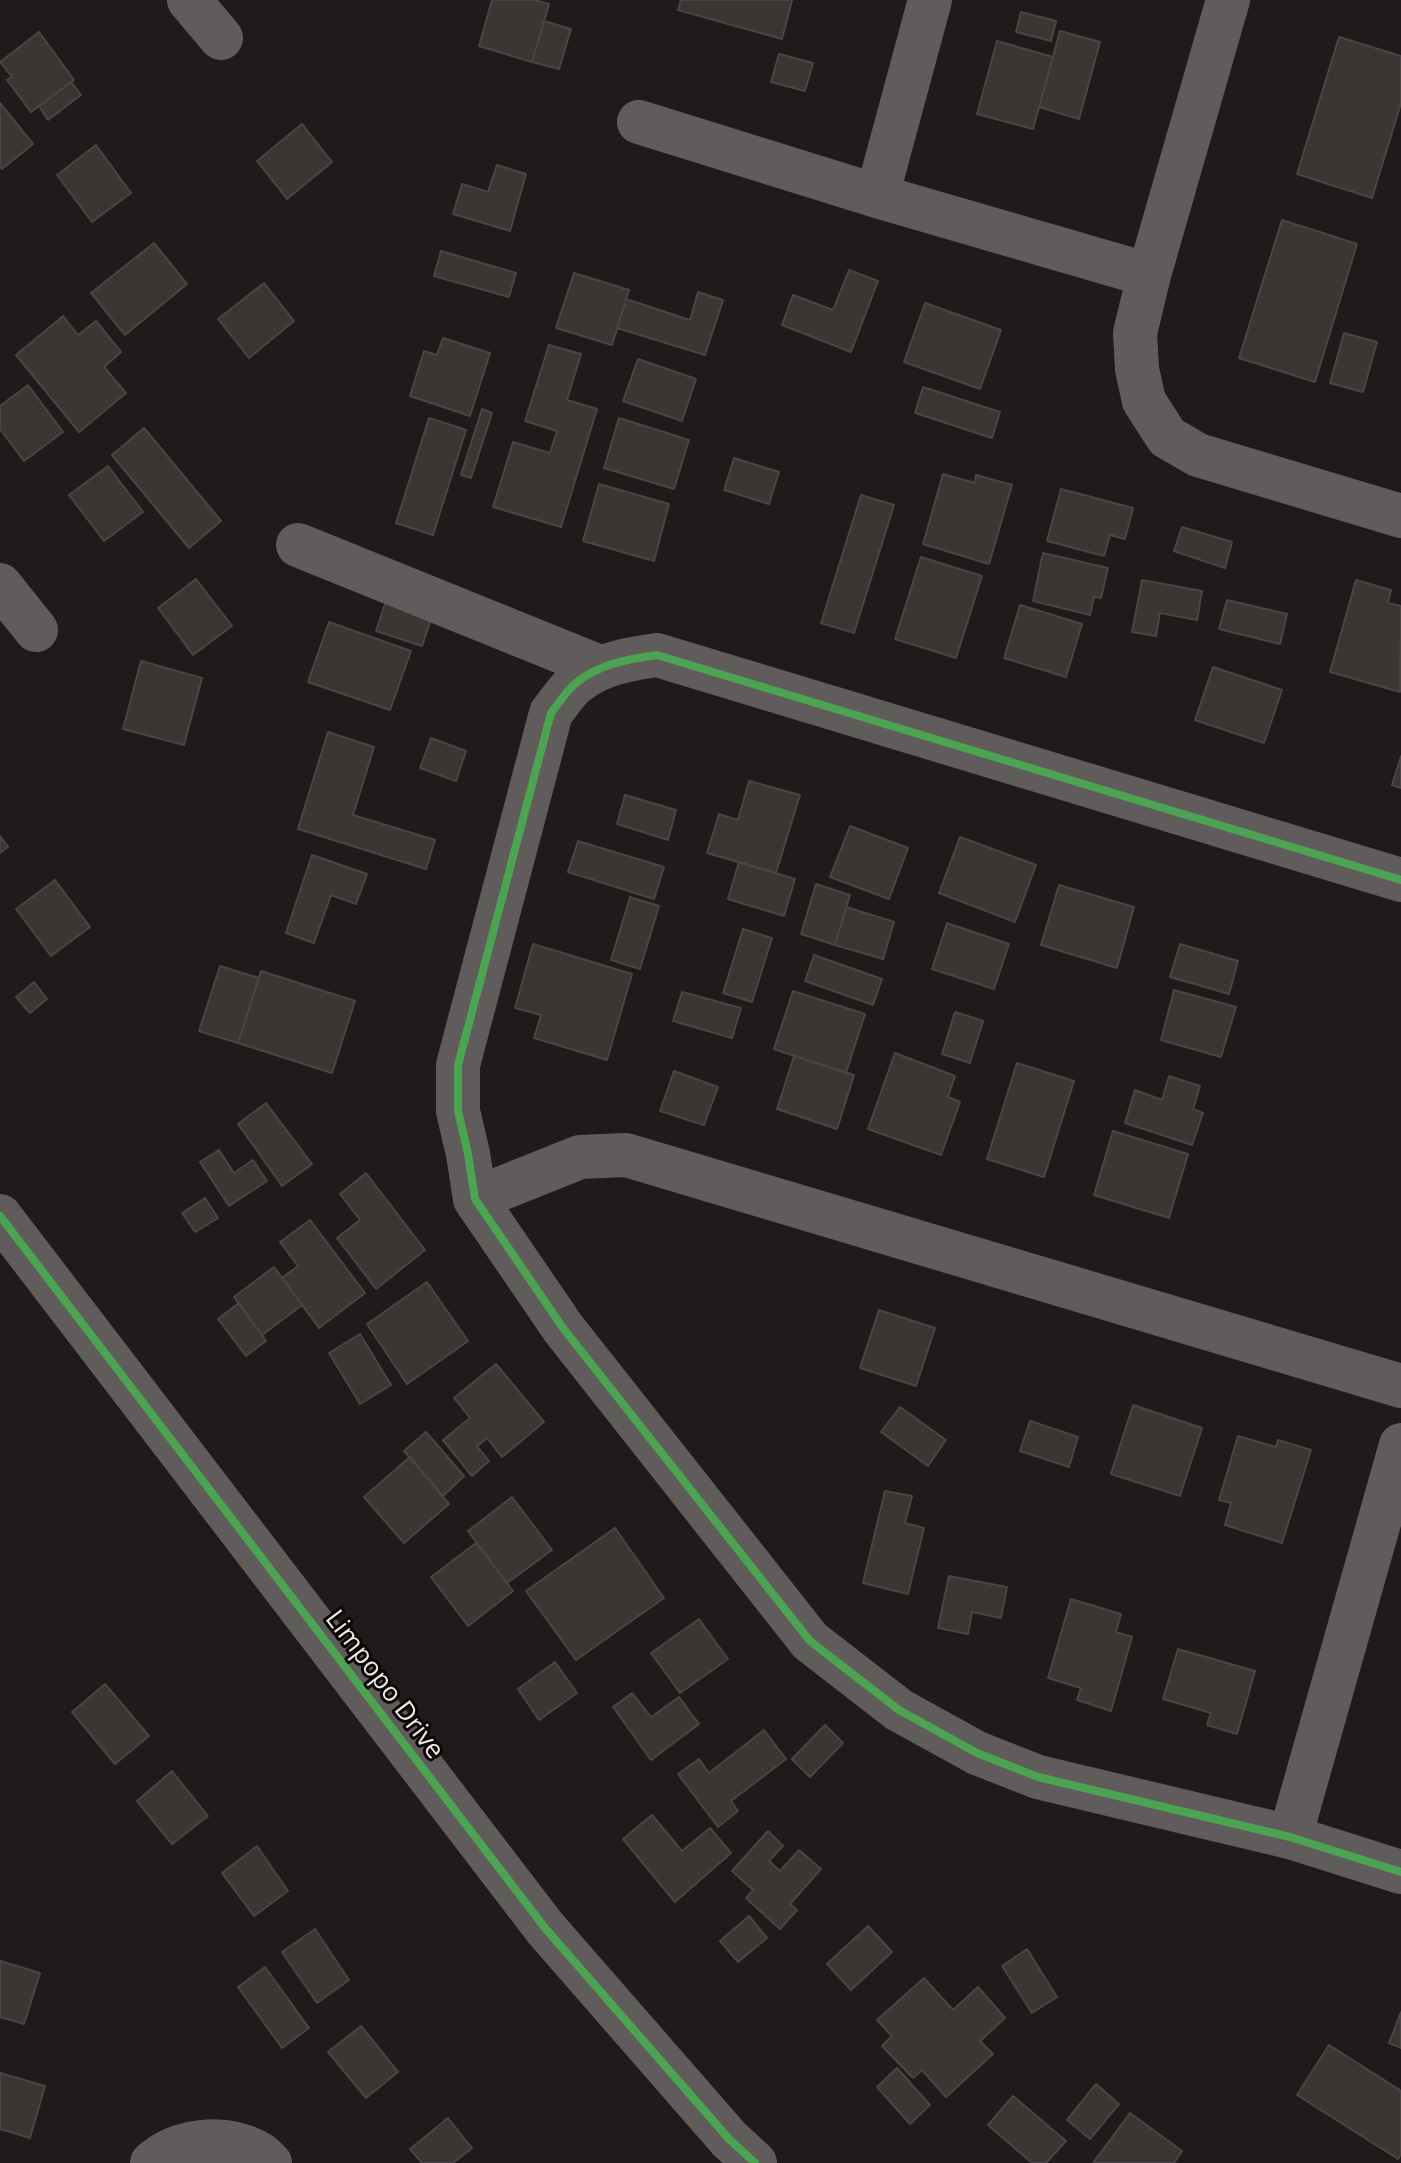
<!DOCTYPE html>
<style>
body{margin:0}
canvas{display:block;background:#201b1a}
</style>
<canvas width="1401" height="2163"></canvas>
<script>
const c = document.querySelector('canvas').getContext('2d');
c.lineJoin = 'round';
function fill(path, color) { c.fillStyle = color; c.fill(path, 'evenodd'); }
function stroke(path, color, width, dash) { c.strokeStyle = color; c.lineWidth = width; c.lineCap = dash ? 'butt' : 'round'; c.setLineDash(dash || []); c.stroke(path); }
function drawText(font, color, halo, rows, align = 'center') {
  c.font = font + ' "Open Sans",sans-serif'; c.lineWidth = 6; c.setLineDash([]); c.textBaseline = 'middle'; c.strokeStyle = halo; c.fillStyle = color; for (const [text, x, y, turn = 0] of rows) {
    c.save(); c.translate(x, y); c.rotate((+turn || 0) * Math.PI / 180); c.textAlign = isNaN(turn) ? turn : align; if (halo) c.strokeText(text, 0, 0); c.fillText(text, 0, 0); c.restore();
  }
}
const building = new Path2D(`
 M492,0H534L549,4L532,62L479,46Z
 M681,0H792L782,39L678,10Z
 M1021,12L1056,21L1051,41L1016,32Z
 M544,21L571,29L559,69L532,62Z
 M1060,31L1100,42L1079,119L1039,107Z
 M39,32L74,80L31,112L7,80L12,77L0,62Z
 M1339,37L1401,56V103L1372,198L1297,174Z
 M997,41L1053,57L1033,129L977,114Z
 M779,54L813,63L805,91L771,82Z
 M71,82L81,95L48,120L39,106Z
 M0,103L33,144L2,169L0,166Z
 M302,124L332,162L287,199L257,161Z
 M96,145L131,193L92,222L57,175Z
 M497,165L526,174L510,231L453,214L462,184L488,192Z
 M1282,220L1357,244L1315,382L1239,358Z
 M154,243L187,284L125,335L91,293Z
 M441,251L516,273L509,297L434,276Z
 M849,270L878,281L851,352L782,325L793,295L833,310Z
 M574,273L629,290L612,345L556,328Z
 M264,283L294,321L249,358L218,319Z
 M698,292L723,300L705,355L617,328L626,299L690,320Z
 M925,303L1001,330L980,389L904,362Z
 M63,316L78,335L96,321L121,352L104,367L126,393L79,432L16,355Z
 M1344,333L1377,342L1363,392L1330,383Z
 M443,338L490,353L470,416L410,396L424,351L437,355Z
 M549,345L581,354L567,400L597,409L561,527L493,507L513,442L550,453L557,431L525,421Z
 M638,359L696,379L682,421L623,401Z
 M28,385L63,432L24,461L0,429V406Z
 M923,387L1000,412L992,438L915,413Z
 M482,409L492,413L471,478L461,475Z
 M429,418L466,430L433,535L396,523Z
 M619,418L689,440L674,489L604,468Z
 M144,428L221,521L189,548L112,455Z
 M734,458L779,472L769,504L724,490Z
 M108,466L143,512L104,541L69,495Z
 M943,474L975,483L976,475L1012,485L989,564L923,544Z
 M599,484L669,504L654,561L583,541Z
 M1061,489L1133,508L1125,539L1110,535L1104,556L1047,541Z
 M861,495L894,505L854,633L821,623Z
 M1182,527L1232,542L1225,568L1174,551Z
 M1043,553L1108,568L1101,598L1094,597L1090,615L1033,601Z
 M921,557L982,576L956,658L895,639Z
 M196,579L232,626L193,655L158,608Z
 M1142,580L1202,591L1197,620L1160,613L1156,636L1132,632Z
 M1356,580L1391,590L1388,603L1401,606L1400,692L1330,672Z
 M387,598L433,613L422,646L376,631Z
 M1227,600L1287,614L1280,644L1219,629Z
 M1020,605L1082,624L1066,677L1004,658Z
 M329,622L411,651L390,710L308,682Z
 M141,661L202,678L184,745L123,729Z
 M1213,667L1282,690L1264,743L1195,720Z
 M328,732L374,747L353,815L435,840L426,869L298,829Z
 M431,738L466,751L456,781L420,768Z
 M1401,756V788L1392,785Z
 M749,781L800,795L776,873L707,853L719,814L738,820Z
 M625,795L676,810L668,840L617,824Z
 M850,826L908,848L889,899L830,877Z
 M0,836L8,847L0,853Z
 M960,837L1036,865L1015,922L939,893Z
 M578,841L664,867L654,899L568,872Z
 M312,855L367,874L356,904L331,895L314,943L286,933Z
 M739,862L795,879L784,916L728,899Z
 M55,880L90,927L51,956L16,909Z
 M816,884L850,895L835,945L801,934Z
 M1059,885L1134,907L1117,968L1041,945Z
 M630,897L659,906L640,969L611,960Z
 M846,907L894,922L883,959L835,945Z
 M947,923L1009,944L994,989L932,969Z
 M743,929L772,938L752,1002L723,993Z
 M533,944L632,974L607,1060L534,1038L541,1015L515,1008Z
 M1180,944L1238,961L1229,994L1170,977Z
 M814,955L882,979L873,1005L805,981Z
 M220,966L259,978L238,1043L199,1031Z
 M261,971L355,1001L332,1073L238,1043Z
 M34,982L47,999L30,1013L16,997Z
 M1174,990L1236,1007L1221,1057L1161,1040Z
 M793,991L865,1014L846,1073L774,1049Z
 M682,992L741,1008L732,1038L673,1021Z
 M955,1012L983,1021L970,1063L942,1054Z
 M895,1053L955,1076L948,1097L960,1102L941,1155L868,1129Z
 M794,1056L854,1075L837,1129L777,1109Z
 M1017,1063L1074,1081L1044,1177L987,1159Z
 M674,1071L718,1087L704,1125L660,1111Z
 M1169,1076L1200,1086L1193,1109L1203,1113L1192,1145L1125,1123L1135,1090L1162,1100Z
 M266,1103L312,1164L282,1186L238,1124Z
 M1113,1131L1188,1154L1169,1218L1094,1195Z
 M219,1150L234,1173L253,1160L267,1181L229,1206L200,1162Z
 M366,1173L425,1250L376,1289L337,1238L360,1220L340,1194Z
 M205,1198L218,1218L195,1232L182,1213Z
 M310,1220L365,1293L319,1328L282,1278L298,1266L280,1242Z
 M274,1267L302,1305L262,1335L234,1297Z
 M427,1282L468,1341L407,1384L367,1324Z
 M239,1303L266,1341L246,1356L218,1319Z
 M879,1310L935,1328L916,1386L860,1368Z
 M360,1334L391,1385L360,1404L329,1353Z
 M496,1364L544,1422L502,1457L487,1438L477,1446L489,1461L472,1476L443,1440L470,1418L454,1398Z
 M1133,1405L1202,1428L1180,1496L1111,1474Z
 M900,1407L946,1440L928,1466L881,1432Z
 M1030,1421L1078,1437L1069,1467L1020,1451Z
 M426,1432L464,1476L443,1496L404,1451Z
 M1238,1436L1276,1447L1278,1440L1311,1450L1282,1543L1225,1525L1231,1503L1219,1500Z
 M410,1457L449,1504L404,1543L364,1497Z
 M885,1491L912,1496L905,1523L924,1528L908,1594L863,1583Z
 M512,1497L552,1550L507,1583L468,1531Z
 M615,1528L664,1598L576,1660L526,1591Z
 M476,1543L513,1591L468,1626L431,1577Z
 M949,1576L1007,1587L1001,1618L972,1612L968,1634L938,1628Z
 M1071,1599L1121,1614L1116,1632L1132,1637L1111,1711L1077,1700L1081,1688L1048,1678Z
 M699,1619L728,1659L680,1693L651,1653Z
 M1178,1649L1255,1671L1237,1734L1207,1725L1211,1713L1163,1699Z
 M555,1662L577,1693L539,1720L518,1689Z
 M105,1684L149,1736L115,1764L72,1712Z
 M632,1693L651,1717L679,1697L699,1724L651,1760L613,1707Z
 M825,1725L843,1743L810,1777L792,1759Z
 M764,1730L786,1759L731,1801L738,1811L718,1827L678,1774L699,1759L709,1773Z
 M172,1771L208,1816L172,1844L137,1801Z
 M652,1815L682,1851L710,1828L731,1853L675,1902L623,1839Z
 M768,1831L783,1846L769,1861L780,1871L799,1850L821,1869L790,1904L797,1910L780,1929L746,1898L753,1890L732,1871Z
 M257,1846L288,1891L254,1916L222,1873Z
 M749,1916L767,1938L738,1962L720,1941Z
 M868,1926L892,1952L851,1990L827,1964Z
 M315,1929L349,1980L317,2003L282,1952Z
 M1027,1949L1057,1997L1032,2013L1002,1966Z
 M0,1961L40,1973L24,2024L0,2017Z
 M265,1967L309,2028L282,2048L238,1987Z
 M924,1978L953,2010L978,1987L1005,2018L980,2041L993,2054L946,2097L922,2070L913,2078L882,2046L892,2036L877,2020Z
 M1401,2012V2048L1389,2043Z
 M361,2026L398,2072L366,2098L328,2052Z
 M1329,2045L1401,2091V2154L1398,2159L1297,2095Z
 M897,2068L930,2105L910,2124L877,2087Z
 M0,2073L45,2086L30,2138L0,2129Z
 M1096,2084L1119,2104L1090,2139L1067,2120Z
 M1013,2096L1066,2141L1046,2163H1032L988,2125Z
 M1130,2113L1182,2151L1174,2163H1093Z
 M448,2118L472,2148L453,2163H422L410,2149Z`);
fill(building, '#3a3634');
stroke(building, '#4a4544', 2);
stroke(new Path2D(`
 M189,0L221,38
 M1228,0L1149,275L1135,333L1137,369L1144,401L1167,437L1198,455L1401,516
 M639,122L877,196L1149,275
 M877,196L930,0
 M298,545L602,668
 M0,585L36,630
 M1401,880L657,655C628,659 599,664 576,683C567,690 559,703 551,713L458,1065V1111L468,1154L475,1199L563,1328L810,1641L899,1710L977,1753L1038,1777L1290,1837L1401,1872
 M475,1199L580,1157L626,1155L1401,1386
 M1290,1837L1401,1445
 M152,2163C178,2139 223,2135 255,2151C261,2153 266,2159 270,2163`), '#5f5c5b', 44);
stroke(new Path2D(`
 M0,1216L545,1928L729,2139L755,2163`), '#5f5c5b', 44);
stroke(new Path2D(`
 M1401,880L657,655C628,659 599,664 576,683C567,690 559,703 551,713L458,1065V1111L468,1154L475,1199L563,1328L810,1641L899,1710L977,1753L1038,1777L1290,1837L1401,1872
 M0,1216L545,1928L729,2139L755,2163`), '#4ca352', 8);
drawText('26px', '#efe8e5', '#0a0605', [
 ["Limpopo Drive",384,1685,53]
]);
</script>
